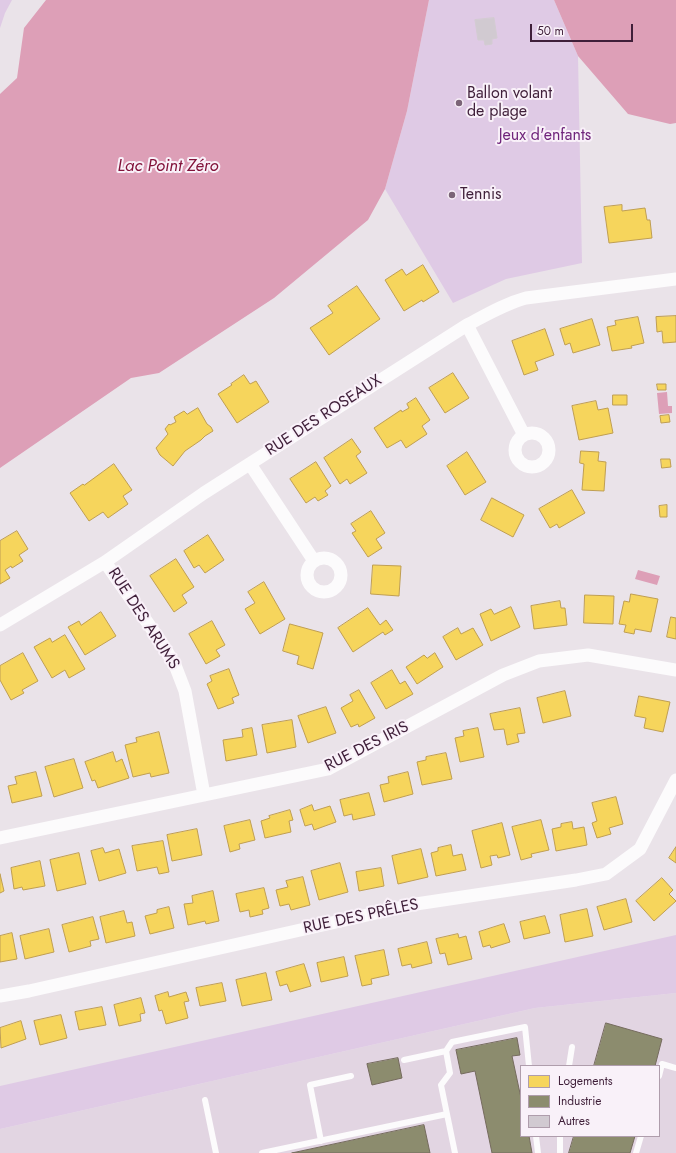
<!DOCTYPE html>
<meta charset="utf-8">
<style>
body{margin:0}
#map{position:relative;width:676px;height:1153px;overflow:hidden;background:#eae3e9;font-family:Jost,sans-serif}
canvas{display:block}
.legend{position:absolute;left:520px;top:1065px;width:140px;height:72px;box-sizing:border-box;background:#f9f1f9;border:1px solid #af9dac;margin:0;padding:5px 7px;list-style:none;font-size:12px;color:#3f1f39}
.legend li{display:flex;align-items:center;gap:8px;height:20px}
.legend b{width:20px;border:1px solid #af9dac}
.scale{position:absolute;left:530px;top:24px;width:103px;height:18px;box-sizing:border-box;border:2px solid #3f1f39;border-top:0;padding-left:5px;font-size:12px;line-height:14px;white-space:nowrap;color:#3f1f39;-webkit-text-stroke:3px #f9f1f9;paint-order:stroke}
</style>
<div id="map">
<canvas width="676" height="1153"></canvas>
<ul class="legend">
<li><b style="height:11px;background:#f6d55c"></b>Logements</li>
<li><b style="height:11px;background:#8c8c6e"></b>Industrie</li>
<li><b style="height:11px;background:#d1cad1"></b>Autres</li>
</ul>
<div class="scale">50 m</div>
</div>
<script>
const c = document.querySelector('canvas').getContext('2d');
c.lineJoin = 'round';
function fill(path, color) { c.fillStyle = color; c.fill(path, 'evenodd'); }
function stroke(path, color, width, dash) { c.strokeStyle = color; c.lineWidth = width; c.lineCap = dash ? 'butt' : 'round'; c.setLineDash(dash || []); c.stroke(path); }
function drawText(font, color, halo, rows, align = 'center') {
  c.font = font + ' Jost,sans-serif'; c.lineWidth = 4; c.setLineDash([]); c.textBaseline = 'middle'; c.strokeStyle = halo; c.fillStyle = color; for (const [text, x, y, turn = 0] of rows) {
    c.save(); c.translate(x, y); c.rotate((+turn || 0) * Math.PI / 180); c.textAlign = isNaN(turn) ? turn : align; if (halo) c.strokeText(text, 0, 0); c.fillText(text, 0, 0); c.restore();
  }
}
fill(new Path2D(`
 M676,993V1153H0V1129L535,1008ZM521,1066H659V1136H521Z`), '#e2d5e2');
fill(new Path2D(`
 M0,0H12L5,13L0,28Z
 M429,0H554L578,56L582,263L506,279L453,303L385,189L407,111Z
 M676,935V993L535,1008L0,1129V1086Z`), '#dfcae5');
fill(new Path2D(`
 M46,0H429L407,111L385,189L368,220L274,298L159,373L131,378L0,468V94L17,78L24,28Z
 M554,0H676V123L670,124L628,114L578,56Z
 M667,392L668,406H672V413L659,414L657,393Z
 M638,570L660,576L657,585L635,579Z`), '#dd9fb7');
const homes = new Path2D(`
 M622,205V211L645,208L647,220H650L652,238L609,243L604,207Z
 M423,265L439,292L423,302L422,300L404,311L385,280L402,269L406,275Z
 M357,286L380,319L329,355L310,328L333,313L328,306Z
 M676,316V342L663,343L662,331L657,332L656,317Z
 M638,317L644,343L631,346L632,348L612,351L607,327L616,325L615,321Z
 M592,319L600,345L573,353L570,343L565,345L560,329Z
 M545,329L554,355L535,362L538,370L524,375L512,341Z
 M453,373L469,398L445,413L429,388Z
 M244,375L250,384L256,381L269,402L237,423L218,394L232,385L231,384Z
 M657,384H666V390H658Z
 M613,395H627V405H613Z
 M416,398L430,420L422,426L427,434L406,448L401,440L387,448L374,428L401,410L402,412L409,408L407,404Z
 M596,401L598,410L608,408L613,433L579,440L572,406Z
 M198,408L207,424L211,427L213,431L205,436L201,440L185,451L173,466L160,455L156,448L168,434L165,429L169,424L170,425L176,422L174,417L184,411L187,414Z
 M669,415L670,422L661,423L660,416Z
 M352,439L361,452L356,456L367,473L350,484L347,479L340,484L324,458Z
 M581,451L599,452L598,461L606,462L604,491L582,490L584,464L580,463Z
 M467,452L486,482L465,495L447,466Z
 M661,459H670L671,467L662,468Z
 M316,462L331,486L325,491L328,495L318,501L315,497L306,503L290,479Z
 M114,464L132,490L123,496L128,504L108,518L103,512L89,521L70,493L83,484L84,485Z
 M572,490L585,513L559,528L557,524L550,528L539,509Z
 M492,498L524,515L513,537L481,520Z
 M667,505V517H660L659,506Z
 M371,511L385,533L376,539L382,548L368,557L352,533L356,531L351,524Z
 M17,531L28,549L19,555L23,561L12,568L11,566L5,570L10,578L0,584V541Z
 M208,535L224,560L205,573L199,565L194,568L184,551Z
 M176,559L194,587L182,595L187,603L174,612L150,576Z
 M373,565L401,566L399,596L371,594Z
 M264,582L285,619L260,634L245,609L255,603L248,592Z
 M631,594L658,599L651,632L635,629L634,634L624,632L626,625L619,624L624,601L629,602Z
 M585,595L614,596L613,624L584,623Z
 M560,601L561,608H565L567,625L534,629L531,606Z
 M511,607L520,627L491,641L480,614L491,609L494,614Z
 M368,608L380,625L386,620L393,630L385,635L383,632L353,652L338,628Z
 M101,612L116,636L85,655L68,627L79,621L81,625Z
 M671,617L676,618V639L667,637Z
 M212,621L225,645L216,650L220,656L206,664L189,634Z
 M290,624L323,633L313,669L297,664L299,656L283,651Z
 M458,628L461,634L473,628L483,645L456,660L443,637Z
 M65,635L85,669L69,678L65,670L52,678L34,647L50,638L52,642Z
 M23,653L38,681L22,690L24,693L11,700L0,680V666Z
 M435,653L443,667L417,684L406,667L424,655L427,658Z
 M229,669L239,695L232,698L234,703L218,709L207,684L212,681L210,676Z
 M392,670L400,684L405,681L413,694L386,709L371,683Z
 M359,690L375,718L359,727L358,724L351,727L341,708L353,701L350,695Z
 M565,691L571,716L543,723L537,698Z
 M639,696L670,702L663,732L644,728L646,718L635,716Z
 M326,707L336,733L308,743L298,716Z
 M520,708L525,733L517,734L519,742L507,745L504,729L494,730L490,714Z
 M292,720L296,747L267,753L262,725Z
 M252,728L257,755L226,761L223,740L243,737L242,730Z
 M478,728L484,757L460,762L455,738L464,736L463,731Z
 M159,732L169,773L151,777L150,773L133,777L125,745L137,742L136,738Z
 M113,752L116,762L122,759L129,778L98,788L95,780L92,781L85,762Z
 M446,753L452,779L422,785L417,762L426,760V757Z
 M74,759L83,788L54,797L45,767Z
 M36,772L42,796L12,803L8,786L17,784L15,777Z
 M408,772L413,794L384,802L380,785L389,783L388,777Z
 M369,793L375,815L353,820L352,814L344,816L340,800Z
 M616,797L623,824L609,828L611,834L597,838L592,823L597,821L592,803Z
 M312,805L314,811L330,806L336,822L314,830L312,824L305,826L300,810Z
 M290,810L293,820L289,821L291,832L265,838L261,821L270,818L269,816Z
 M250,820L255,840L239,844L240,849L230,852L224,826Z
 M541,820L549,850L531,854L532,857L521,860L512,827Z
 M572,822L573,829L584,827L587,845L556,851L552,829L561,827V824Z
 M502,823L510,855L498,858L497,855L490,856L492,865L481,868L472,831Z
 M197,829L202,855L172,861L167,835Z
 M163,841L169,872L159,874L157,867L137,871L132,846Z
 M451,845L453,856L462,854L466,870L436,876L431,853L438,851V848Z
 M676,847V863L669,858Z
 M103,848L105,853L119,849L126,873L99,881L91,851Z
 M421,849L428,877L398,884L392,856Z
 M79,853L86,884L57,891L50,860Z
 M40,861L45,886L23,890L22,887L14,889L11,868Z
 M340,863L348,892L319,900L311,871Z
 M381,868L384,886L359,891L356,872Z
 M0,874L4,891L0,893Z
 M303,877L310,905L291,910L289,904L280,906L276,890L288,887L286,881Z
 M662,878L673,890L669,894L676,901L654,921L636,901Z
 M264,888L269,908L262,910L263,914L250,917L249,910L240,912L236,894Z
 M213,891L219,921L206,924L205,921L188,925L184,904L193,903L192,896Z
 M626,899L632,922L604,930L597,907Z
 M169,907L174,928L150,934L145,916L157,913V910Z
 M587,909L593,936L565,942L560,915Z
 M124,911L127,923L132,922L135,936L106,943L100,917Z
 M545,916L550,933L524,939L520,922Z
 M93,917L99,939L90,941L91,946L69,952L62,925Z
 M504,924L510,942L491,948L490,945L483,947L479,932Z
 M49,929L54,952L25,959L20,936Z
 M12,933L17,959L0,962V936Z
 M458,934L459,938L466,936L472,959L448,965L445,953L440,954L436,939Z
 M427,942L432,963L412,968L411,964L402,966L398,949Z
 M384,950L389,975L371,979L372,984L362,986L355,956Z
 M344,957L348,976L321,982L317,963Z
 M304,964L311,986L290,992L287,984L280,986L276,972Z
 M266,973L272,1000L242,1006L236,980Z
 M222,983L226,1001L200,1006L196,988Z
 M168,992L169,997L186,992L189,1001L184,1002L188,1018L166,1024L162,1010L159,1011L155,996Z
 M141,998L145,1013L140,1014L141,1021L119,1026L114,1005Z
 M102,1007L106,1025L79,1030L75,1012Z
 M61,1015L67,1038L40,1045L34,1021Z
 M21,1021L26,1039L1,1048L0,1028Z`);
fill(homes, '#f6d55c');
stroke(homes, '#bf9e52', 1);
const industry = new Path2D(`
 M606,1023L662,1039L655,1066H594Z
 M517,1038L520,1055L512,1056L521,1098V1136H529L532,1153H492L475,1071L461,1074L456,1050Z
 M398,1058L402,1078L372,1085L367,1064Z
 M424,1125L430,1153H292Z
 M574,1136H635L630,1153H569Z`);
fill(industry, '#8c8c6e');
stroke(industry, '#756b5e', 1);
const building = new Path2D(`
 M494,18L497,38L492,39V44L485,45L484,40H478L475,20Z`);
fill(building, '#d1cad1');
stroke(building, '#d3ccd2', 1);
stroke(new Path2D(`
 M446,1051L452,1042L525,1027L529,1066
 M404,1060L446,1051L450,1073L441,1085L455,1153
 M569,1066L572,1047
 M659,1076L662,1064L676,1068
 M205,1100L216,1153
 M536,1136L538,1153
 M321,1141L310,1085L351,1076
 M262,1153L447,1114
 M560,1153V1136
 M636,1153L641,1136`), '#fcfbfc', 6);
stroke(new Path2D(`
 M467,325L524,435
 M515 450a17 17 0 1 1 34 0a17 17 0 1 1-34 0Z
 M250,464L314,561
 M307 575a17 17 0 1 1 34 0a17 17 0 1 1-34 0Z
 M105,562L161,642L175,665L185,691L204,795
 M0,625L105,562L204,493L467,325C486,315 504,304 526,298L676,279
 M0,838L328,769L503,675L539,661L588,655L676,670
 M0,996L29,991L416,904L576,880L606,874L640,849L676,780`), '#fcfbfc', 13);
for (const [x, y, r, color] of [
 [459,103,4,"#7b6477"],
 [452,195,4,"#7b6477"]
]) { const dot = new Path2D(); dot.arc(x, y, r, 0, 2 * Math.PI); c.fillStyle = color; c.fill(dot); stroke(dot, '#f9f1f9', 1.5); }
drawText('16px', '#3f1f39', '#f9f1f9', [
 ["Ballon volant",467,94],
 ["de plage",467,112],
 ["Tennis",460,195]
], 'left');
drawText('16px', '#6f247b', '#f9f1f9', [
 ["Jeux d'enfants",545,136]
]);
drawText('16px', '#3f1f39', '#f9f1f9', [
 ["RUE DES ROSEAUX",324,416,-33],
 ["RUE DES ARUMS",143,619,57],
 ["RUE DES IRIS",367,747,-27],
 ["RUE DES PRÊLES",361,917,-12]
]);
drawText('italic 17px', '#82123a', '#f9f1f9', [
 ["Lac Point Zéro",168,167]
]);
</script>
